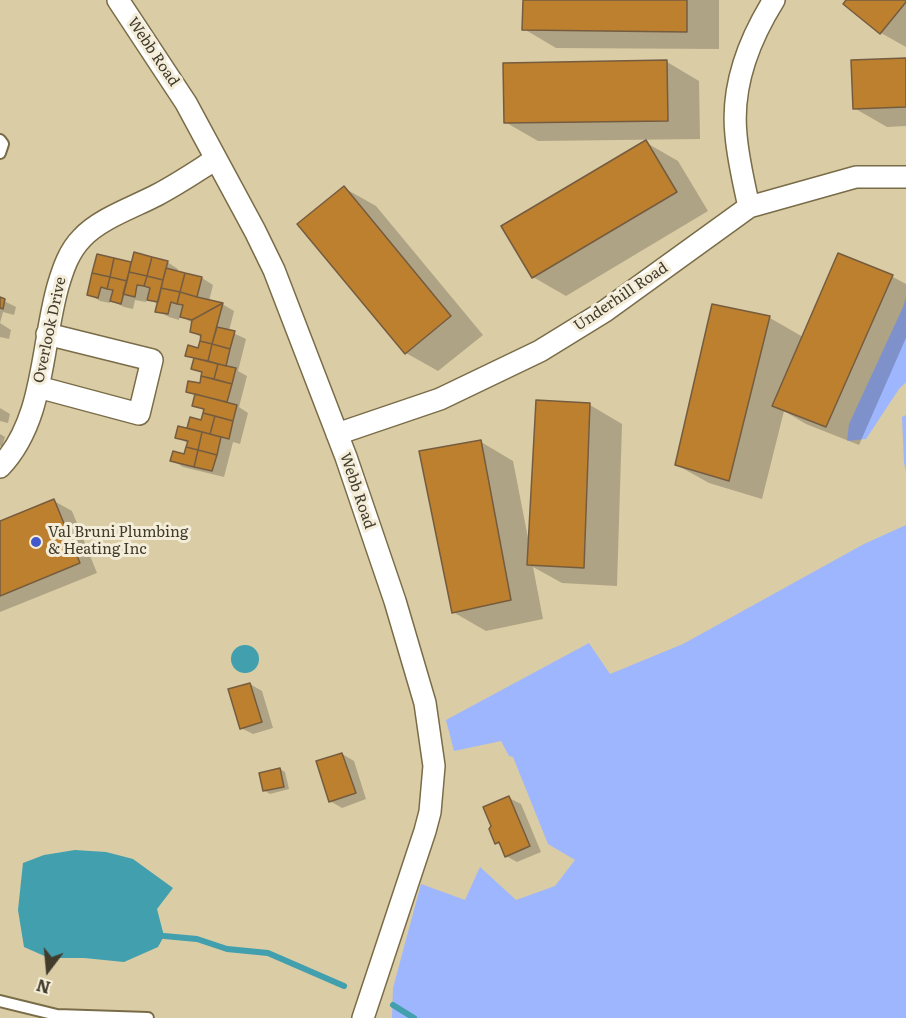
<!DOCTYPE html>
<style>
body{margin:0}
#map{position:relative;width:906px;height:1018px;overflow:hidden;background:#dacca5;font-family:Literata,serif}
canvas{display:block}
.north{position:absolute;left:18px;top:940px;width:60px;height:60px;-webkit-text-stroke:4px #f4edd9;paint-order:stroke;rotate:196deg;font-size:16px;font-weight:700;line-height:24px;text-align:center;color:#413b2c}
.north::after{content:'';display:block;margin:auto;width:21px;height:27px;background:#413b2c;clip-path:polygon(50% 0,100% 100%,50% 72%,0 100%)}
</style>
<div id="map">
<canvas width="906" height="1018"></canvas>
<div class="north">N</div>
</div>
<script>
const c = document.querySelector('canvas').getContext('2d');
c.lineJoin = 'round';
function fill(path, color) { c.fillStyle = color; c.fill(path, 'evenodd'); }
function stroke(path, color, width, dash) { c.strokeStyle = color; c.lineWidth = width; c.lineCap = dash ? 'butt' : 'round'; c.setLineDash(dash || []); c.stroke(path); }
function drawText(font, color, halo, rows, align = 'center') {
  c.font = font + ' Literata,serif'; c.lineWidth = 6; c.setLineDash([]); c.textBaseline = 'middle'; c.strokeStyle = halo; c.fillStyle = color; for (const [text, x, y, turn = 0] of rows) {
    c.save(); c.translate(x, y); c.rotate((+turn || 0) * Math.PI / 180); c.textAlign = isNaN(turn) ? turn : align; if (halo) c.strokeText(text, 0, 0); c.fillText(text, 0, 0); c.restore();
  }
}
fill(new Path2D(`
 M906,297V382L899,389L866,439L847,441L849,424L903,307Z
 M906,415V471L904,463L902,417Z
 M906,525V1018H392L393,988L421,884L465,900L480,867L516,900L555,886L575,860L548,844L513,757L509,756L501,741L454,751L446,720L589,643L610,674L683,644L864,544Z`), '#9eb6fe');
fill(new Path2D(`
 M231 659a14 14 0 1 1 28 0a14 14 0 1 1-28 0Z
 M75,850L106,852L133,859L173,888L157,909L164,936L158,947L124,962L84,958H49L24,947L18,910L23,863L44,855Z`), '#419fae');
fill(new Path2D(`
 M524,0H719V49L556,48L524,29Z
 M848,0H906V47L881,33L845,3Z
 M906,60V126L887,127L854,108Z
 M667,62L699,81L700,139L538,141L505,122Z
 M645,142L678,161L708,211L566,296L533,277L503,227Z
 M344,188L376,206L483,335L438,371L406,353Z
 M839,255L893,277L906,284V338L859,445L806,424L784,411L762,499L709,483L677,465L770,318L803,337Z
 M98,256L132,264L167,262L178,269L177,273L202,278L213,285L209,301L222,304L234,311L229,331L246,339L238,371L247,376L239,407L248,413L240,444L233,442L224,477L183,467L172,460L185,455L189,444L177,437L189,430L191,419L202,421L205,411L194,405L196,396L187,391L201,385L203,374L193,368L195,359L187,355L199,349L202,338L191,331L193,323L180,316L179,320L169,317L157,311L159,305L147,298L146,302L135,300L133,309L124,307L110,300V303L100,301L89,294Z
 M0,299L16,307L14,315L3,312L0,323L11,330L9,339L0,337Z
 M590,405L622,424L617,586L562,583L533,567L543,619L486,631L453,612L481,442L513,461L529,543Z
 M0,408L10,414L8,423L0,421Z
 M0,434L5,437L2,447L0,446Z
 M54,501L72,511L97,573L0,612V523Z
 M250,684L262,691L273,728L253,734L241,728Z
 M342,754L354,761L366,799L342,808L330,801Z
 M280,769L285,772L289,789L270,794L265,791Z
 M509,798L521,804L541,852L517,862L506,856L502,846L496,843Z`), '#0003');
stroke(new Path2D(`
 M164,936L197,939L227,949L268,953L344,986
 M393,1005L414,1018`), '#419fae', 6);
const building = new Path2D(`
 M523,0H687V32L522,30Z
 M846,0H906V2L880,34L843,4Z
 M906,58V107L853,109L851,60Z
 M667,60L668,121L504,123L503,63Z
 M646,140L677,192L532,278L501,226Z
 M344,186L451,316L405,354L297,224Z
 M134,252L152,257L147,276L129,272Z
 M838,253L893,275L826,427L772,406Z
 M97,254L114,258L110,277L92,273Z
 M152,257L168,261L163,280L147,276Z
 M114,258L131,262L127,281L110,277Z
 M166,268L185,273L180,292L161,288Z
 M129,272L147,276L144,286L137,285L135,297L123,294Z
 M92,273L110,277L107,289L101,287L98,298L87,295Z
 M185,273L202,277L197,297L180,292Z
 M147,276L163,280L158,302L147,300L150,288L144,286Z
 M110,277L127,281L121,304L110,301L113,290L107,289Z
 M161,288L180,292L177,304L171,302L168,314L155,312Z
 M180,292L197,297L223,303L192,320L180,317L183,305L177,304Z
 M0,297L5,299L3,309L0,308Z
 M223,303L212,344L200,341L201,335L190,332L192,320Z
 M712,304L770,316L729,481L675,465Z
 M217,327L235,331L230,349L212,344Z
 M200,341L212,344L208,361L185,356L188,345L198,348Z
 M212,344L230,349L226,366L208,361Z
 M194,358L218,364L214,379L201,376L202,372L191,369Z
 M218,364L236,368L232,384L214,379Z
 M201,376L232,384L227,402L186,392L188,381L200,383Z
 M195,394L237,405L233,421L203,413L204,409L192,406Z
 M536,400L590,403L584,568L527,565Z
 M203,413L215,416L210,434L187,428L190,417L201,420Z
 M215,416L233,421L229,439L210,434Z
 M178,426L202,432L198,450L186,447L188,441L175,438Z
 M202,432L221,437L217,455L198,450Z
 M481,440L511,600L452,613L419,451Z
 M186,447L198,450L194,467L170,461L173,451L184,454Z
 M198,450L217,455L212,471L194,467Z
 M54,499L80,563L0,596V521Z
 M250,683L262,722L240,729L228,689Z
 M342,753L356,793L329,802L316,761Z
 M280,768L284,787L263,791L259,773Z
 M509,796L530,846L505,857L499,842L495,844L489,829L491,826L483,807Z`);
fill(building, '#bc802f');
stroke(building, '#765c3f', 1.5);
const lane = new Path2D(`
 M0,140L3,144L0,153
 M0,1001L57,1015L148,1018`);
const street = new Path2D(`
 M118,0L186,103L255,231L274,270L346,457L395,601L425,703L434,766L430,812L425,831L363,1018
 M749,207C744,184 738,159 736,135C731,87 749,40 774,0
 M38,387L139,414L152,360L47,334
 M337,434L440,399L540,351L605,311L749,207L856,177H906
 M0,467C45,420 41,346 58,286C63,269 69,251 82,238C99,219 134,207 157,195C178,184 197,171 216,159`);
stroke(lane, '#796c48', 14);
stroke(street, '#796c48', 24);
stroke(lane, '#fff', 10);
stroke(street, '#fff', 21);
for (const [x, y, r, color] of [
 [36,542,6,"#4259cd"]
]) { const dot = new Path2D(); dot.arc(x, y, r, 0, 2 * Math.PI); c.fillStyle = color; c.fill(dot); stroke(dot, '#f4edd9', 2); }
drawText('15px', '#413b2c', '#f4edd9', [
 ["Webb Road",153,52,56],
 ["Underhill Road",621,297,-34],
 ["Overlook Drive",50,330,-78],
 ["Webb Road",357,491,71]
]);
drawText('15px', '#413b2c', '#f4edd9', [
 ["Val Bruni Plumbing",48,533],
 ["& Heating Inc",48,550]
], 'left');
</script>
